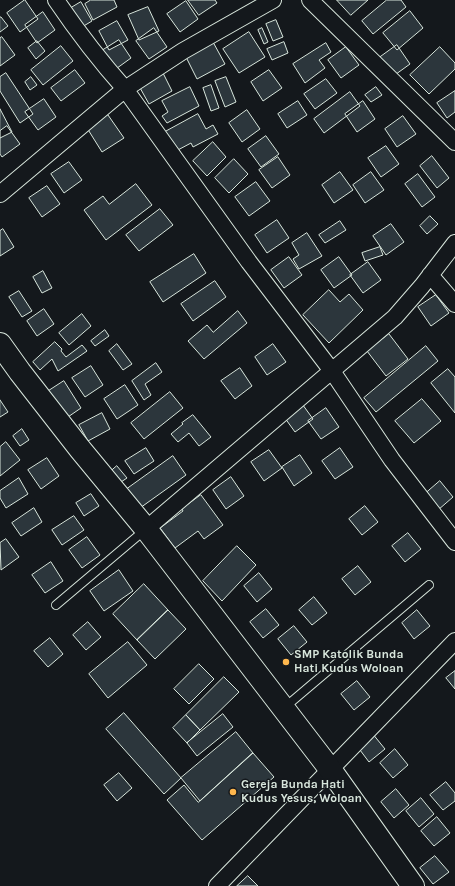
<!DOCTYPE html>
<style>
body{margin:0}
canvas{display:block;background:#14181c}
</style>
<canvas width="455" height="886"></canvas>
<script>
const c = document.querySelector('canvas').getContext('2d');
c.lineJoin = 'round';
function fill(path, color) { c.fillStyle = color; c.fill(path, 'evenodd'); }
function stroke(path, color, width, dash) { c.strokeStyle = color; c.lineWidth = width; c.lineCap = dash ? 'butt' : 'round'; c.setLineDash(dash || []); c.stroke(path); }
function drawText(font, color, halo, rows, align = 'center') {
  c.font = font + ' Karla,sans-serif'; c.lineWidth = 3; c.setLineDash([]); c.textBaseline = 'middle'; c.strokeStyle = halo; c.fillStyle = color; for (const [text, x, y, turn = 0] of rows) {
    c.save(); c.translate(x, y); c.rotate((+turn || 0) * Math.PI / 180); c.textAlign = isNaN(turn) ? turn : align; if (halo) c.strokeText(text, 0, 0); c.fillText(text, 0, 0); c.restore();
  }
}
const building = new Path2D(`
 M25,0L38,19L20,32L7,13Z
 M91,0H114L117,7L93,20L85,4Z
 M188,0H215L217,3L199,15Z
 M337,0H368L351,15Z
 M387,0H401L406,7L373,34L362,21Z
 M186,1L198,19L180,32L167,14Z
 M81,2L92,21L82,27L71,8Z
 M148,7L159,31L139,40L128,15Z
 M410,11L423,28L397,50L383,33Z
 M43,12L55,30L37,43L25,25Z
 M0,17H1L8,26L0,32Z
 M276,20L283,37L273,41L266,24Z
 M117,21L128,40L109,50L99,31Z
 M154,28L167,47L149,59L136,41Z
 M262,28L268,42L264,44L258,30Z
 M249,32L265,57L239,73L223,49Z
 M2,37L15,55L0,66V38Z
 M119,40L131,58L113,71L100,52Z
 M37,41L45,51L36,59L28,48Z
 M213,42L225,64L197,79L186,57Z
 M284,42L288,53L272,60L267,49Z
 M326,43L331,52L319,60L325,68L305,83L293,64Z
 M397,45L410,64L392,77L379,58Z
 M61,46L73,61L43,85L31,70Z
 M346,47L359,65L341,78L328,60Z
 M440,47L455,63V69L429,94L410,75Z
 M75,70L85,83L61,101L51,88Z
 M269,70L282,88L263,101L251,82Z
 M6,73L33,114L20,123L0,91V77Z
 M163,73L172,91L149,104L139,86Z
 M31,77L37,85L30,90L25,82Z
 M226,77L236,102L225,107L215,81Z
 M326,79L337,93L315,109L304,94Z
 M211,85L219,108L211,111L203,88Z
 M190,87L199,106L167,123L162,116L168,112L162,101Z
 M376,87L382,95L371,102L365,95Z
 M455,91V112L447,118L437,103Z
 M350,92L360,106L324,133L314,119Z
 M44,99L56,117L38,130L25,112Z
 M298,101L307,115L287,128L278,114Z
 M363,101L375,119L357,132L345,114Z
 M0,109L12,132L0,138Z
 M247,110L260,129L242,142L229,123Z
 M198,114L206,129L213,125L218,134L193,147L191,143L176,151L165,132Z
 M108,115L124,138L102,152L87,128Z
 M403,116L416,134L397,147L385,129Z
 M7,126L20,144L2,157L0,154V131Z
 M266,136L279,154L261,167L248,149Z
 M213,142L226,157L207,176L193,161Z
 M386,146L399,164L381,177L368,158Z
 M432,156L449,178L437,188L420,166Z
 M278,157L290,175L272,188L259,170Z
 M234,159L248,174L229,193L215,178Z
 M69,162L82,180L64,193L51,174Z
 M340,172L353,190L334,203L322,185Z
 M371,172L384,190L365,203L353,185Z
 M418,174L435,197L422,207L405,184Z
 M256,182L270,201L249,216L235,197Z
 M136,184L152,205L106,240L84,210L103,196L109,204Z
 M47,186L60,204L42,217L29,198Z
 M160,209L173,225L139,251L126,235Z
 M430,216L438,224L427,234L420,226Z
 M277,220L289,238L267,253L255,235Z
 M340,221L346,230L325,243L319,235Z
 M391,224L404,242L386,255L373,236Z
 M3,229L14,247L0,256V231Z
 M307,233L322,256L299,269L293,259L299,255L292,243Z
 M380,247L383,255L365,261L362,253Z
 M194,254L206,273L163,302L150,282Z
 M289,257L302,275L284,288L271,270Z
 M339,257L352,275L334,288L321,270Z
 M368,262L381,280L363,293L350,275Z
 M43,271L52,288L42,293L33,277Z
 M215,281L226,297L193,321L181,304Z
 M329,290L340,302L349,294L363,310L329,343L303,315Z
 M19,291L32,311L22,317L9,297Z
 M436,295L449,313L431,326L418,307Z
 M44,309L54,324L37,336L27,321Z
 M238,311L247,323L204,359L188,341L207,325L213,332Z
 M82,314L91,326L69,345L59,333Z
 M105,330L109,336L95,346L91,341Z
 M389,334L408,359L386,376L367,351Z
 M55,342L62,349L61,351L66,357L82,345L87,351L58,371L52,359L40,370L33,362Z
 M117,344L132,364L123,370L109,351Z
 M273,344L286,362L267,375L255,357Z
 M426,346L438,361L376,412L364,398Z
 M156,363L162,372L145,384L151,395L144,400L132,381Z
 M91,366L103,385L85,397L72,378Z
 M240,368L252,386L235,399L221,381Z
 M448,369L455,377V413L431,383Z
 M64,381L81,408L65,419L47,392Z
 M125,385L138,405L117,419L104,399Z
 M170,392L183,408L144,439L131,423Z
 M422,399L441,421L414,443L395,421Z
 M0,400L8,412L0,417Z
 M300,401L313,419L295,432L282,414Z
 M326,408L339,427L321,439L308,421Z
 M102,413L110,429L88,441L79,425Z
 M193,415L211,437L199,446L189,433L178,442L171,434L183,424L182,423Z
 M22,429L29,440L20,446L13,436Z
 M6,442L20,460L0,476V447Z
 M146,448L154,461L134,474L125,461Z
 M340,448L353,467L335,479L322,461Z
 M269,450L282,468L264,481L251,462Z
 M300,455L312,473L294,486L282,467Z
 M173,456L186,475L140,508L127,489Z
 M47,458L59,476L41,489L28,470Z
 M117,466L127,478L118,484L109,473Z
 M231,477L244,496L226,509L213,490Z
 M19,478L28,494L6,508L0,498V491Z
 M440,481L453,497L438,510L425,494Z
 M91,494L99,506L84,516L76,503Z
 M201,495L223,525L204,539L198,531L175,548L160,528L183,511L182,509Z
 M365,506L378,522L362,535L349,519Z
 M34,508L42,522L21,536L12,523Z
 M74,516L84,530L62,545L52,530Z
 M408,533L421,549L405,562L392,546Z
 M87,537L100,555L82,568L69,550Z
 M6,539L19,557L1,570L0,543Z
 M237,546L256,565L222,601L203,581Z
 M51,562L63,581L45,593L32,575Z
 M358,566L371,582L355,595L342,579Z
 M119,570L133,591L104,611L90,591Z
 M259,573L272,589L257,602L244,586Z
 M144,584L168,610L137,640L113,614Z
 M314,597L327,613L312,625L299,610Z
 M266,609L279,625L263,638L250,622Z
 M168,610L186,629L155,659L137,640Z
 M417,610L430,626L414,639L402,623Z
 M88,622L101,637L86,650L73,635Z
 M294,626L307,642L291,655L278,639Z
 M50,638L63,654L48,667L34,651Z
 M128,642L147,665L108,698L89,674Z
 M199,664L214,679L189,704L174,689Z
 M455,671V689L446,678Z
 M224,677L239,692L200,730L186,715Z
 M357,681L370,697L354,710L341,694Z
 M124,713L181,778L164,794L106,729Z
 M223,714L233,727L197,756L187,743Z
 M186,715L200,730L187,743L173,728Z
 M236,732L253,753L200,801L181,778Z
 M372,733L385,749L369,762L357,746Z
 M395,749L408,765L393,778L380,763Z
 M253,753L274,777L202,840L167,800L184,785L198,802Z
 M119,773L132,788L117,801L104,785Z
 M446,782L455,793V801L443,810L430,795Z
 M396,789L409,805L394,818L381,802Z
 M421,798L434,814L419,827L406,811Z
 M437,817L450,833L434,846L421,831Z
 M435,856L449,872L433,884L420,868Z
 M248,876L258,886H237Z`);
fill(building, '#2c363c');
stroke(building, '#d8e6dc', 1);
const lane = new Path2D(`
 M56,605L146,529
 M284,708L429,585`);
const street = new Path2D(`
 M56,0C77,31 100,61 125,89L249,262L332,371L392,460L455,542
 M310,0L455,142
 M0,194L125,89L183,51L273,0
 M430,275L455,304
 M146,529L395,317L422,286L455,243
 M217,886L455,641`);
const secondary = new Path2D(`
 M0,344L20,372L80,449L146,529L330,769L413,886`);
stroke(lane, '#d8e6dc', 10);
stroke(street, '#d8e6dc', 18);
stroke(secondary, '#d8e6dc', 24);
stroke(lane, '#14181c', 8);
stroke(street, '#14181c', 16);
stroke(secondary, '#14181c', 22);
for (const [x, y, r, color] of [
 [286,662,4,"#ffb74d"],
 [233,792,4,"#ffb74d"]
]) { const dot = new Path2D(); dot.arc(x, y, r, 0, 2 * Math.PI); c.fillStyle = color; c.fill(dot); stroke(dot, '#14181c', 1.5); }
drawText('bold 12px', '#d8e6dc', '#14181c', [
 ["SMP Katolik Bunda",294,655],
 ["Hati Kudus Woloan",294,669],
 ["Gereja Bunda Hati",241,785],
 ["Kudus Yesus, Woloan",241,799]
], 'left');
</script>
